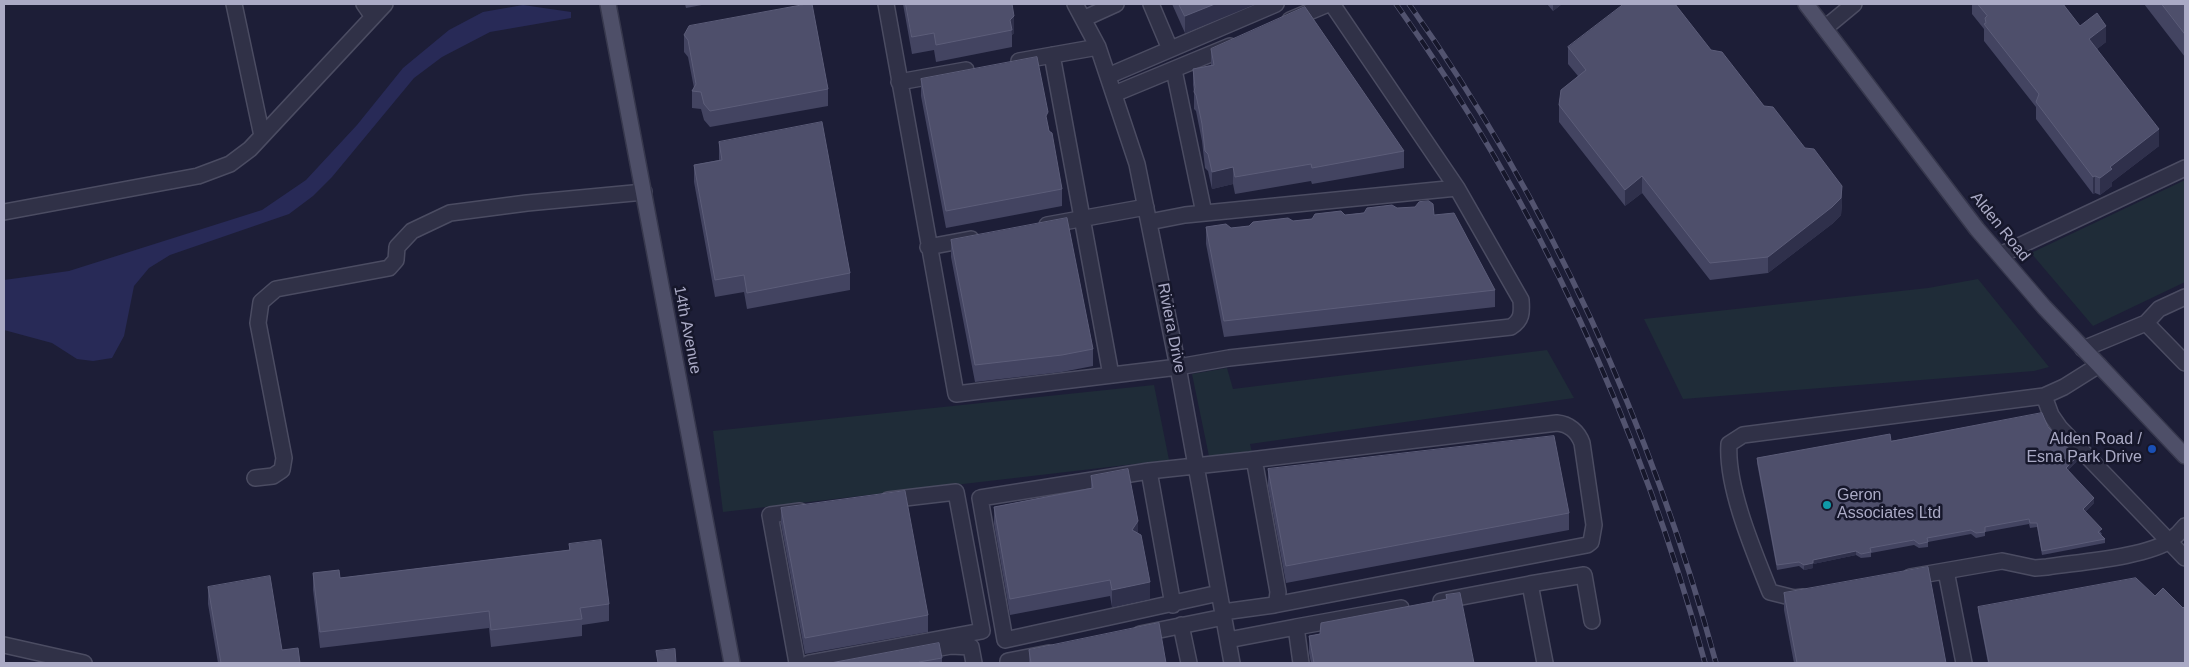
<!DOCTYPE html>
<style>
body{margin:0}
#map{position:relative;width:2189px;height:667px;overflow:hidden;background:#1d1e37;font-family:Arial,sans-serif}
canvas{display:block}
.frame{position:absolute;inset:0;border:5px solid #aaaac5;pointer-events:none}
</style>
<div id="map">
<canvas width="2189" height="667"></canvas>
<div class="frame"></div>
</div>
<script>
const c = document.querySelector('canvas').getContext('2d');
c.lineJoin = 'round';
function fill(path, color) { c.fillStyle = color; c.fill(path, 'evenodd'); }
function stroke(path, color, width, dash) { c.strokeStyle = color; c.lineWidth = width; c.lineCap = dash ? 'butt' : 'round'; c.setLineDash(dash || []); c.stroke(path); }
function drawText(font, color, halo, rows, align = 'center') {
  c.font = font + ' Arial,sans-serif'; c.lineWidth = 5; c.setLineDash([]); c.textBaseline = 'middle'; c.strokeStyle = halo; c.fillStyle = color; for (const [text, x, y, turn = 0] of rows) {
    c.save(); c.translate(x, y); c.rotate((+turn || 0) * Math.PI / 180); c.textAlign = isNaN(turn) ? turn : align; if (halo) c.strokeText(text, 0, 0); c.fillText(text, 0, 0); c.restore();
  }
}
fill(new Path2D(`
 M2185,180V282L2093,326L2031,253Z
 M1978,279L2049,367L2034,371L1683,399L1644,319L1928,288Z
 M1547,350L1574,398L1250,444L1253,457L1210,461L1192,374L1227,368L1233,389Z
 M1154,385L1169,460L723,512L713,431Z`), '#1f2c38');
fill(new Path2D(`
 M523,5L571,12V18L490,32L442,57L414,78L332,177L313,196L289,214L170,255L149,268L134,286L124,336L112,358L93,361L77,359L52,343L4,330V280L69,271L262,210L306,180L357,125L403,68L449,30L483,12Z`), '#282a57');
const minor = new Path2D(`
 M234,4L262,136
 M364,4L373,17
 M886,4L956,394L1178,367L1229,358L1511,327C1522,320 1522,313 1521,300L1457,188L1185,215L1149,222
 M1075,4L1098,47L1137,164L1178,367L1232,663
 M1151,4L1170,49
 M1332,4L1457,188
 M1083,19L1116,4
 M1290,20L1328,4
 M1825,28L1854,4
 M1052,55L1111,375
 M1019,61L1098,47
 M1174,70L1204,213
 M1108,76L1276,4
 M899,82L966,70
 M1114,94L1230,46
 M4,212L198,176L230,164L250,149L385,4
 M1047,225L1146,207
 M928,247L971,239
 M2000,255L2185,168
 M2146,323L2185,363
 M2083,349L2146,323L2159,309L2185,297
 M2044,396L2051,415L2060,428L2185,558
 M1250,460L1557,423C1569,424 1578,432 1582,443L1594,525L1591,542L1587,545L1274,605
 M1149,471L1173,605
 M255,478L273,476L282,470L284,458L258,323L261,302L276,289L389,268L396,260L397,247L412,231L450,213L527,203L644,192
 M1946,571L1964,663
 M1910,577L2002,561L2035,568L2047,567C2079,562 2147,557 2171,540C2176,536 2181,531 2185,526
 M1530,584L1584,575L1592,621
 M1219,593L1005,640L980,498L1149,471L1250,460L1255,464L1278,592L1277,600L1274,605L1223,612
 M1803,597L1794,598L1770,592C1754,552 1726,487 1729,444L1743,435L2044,396L2064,387L2099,365
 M1441,601L1530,584L1545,663
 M1181,625L1189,663
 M1140,634L1224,617
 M1228,640L1296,627
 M4,645L84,663
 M940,648L951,646L971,647L974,663
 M797,663L770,515L800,511
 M809,663L982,631L956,492L888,500
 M1008,663V661L1049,653
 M1301,663L1296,627L1401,608`);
const major = new Path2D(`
 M608,4L732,663
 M1806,4L1977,229L2044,307L2185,456`);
stroke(minor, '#4b4c62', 18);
stroke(major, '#37384d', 18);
stroke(minor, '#303147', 15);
stroke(major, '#4e4f68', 15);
const rail = new Path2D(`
 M1396,4C1538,203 1641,428 1705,663
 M1409,4C1550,203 1652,428 1716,663`);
stroke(rail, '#52536f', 5.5);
stroke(rail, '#16172b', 4, [11]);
fill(new Path2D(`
 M685,4H707L686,8Z
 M903,4H1012L1014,33L1012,35V47L936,62L934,50L912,54Z
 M1172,4H1256L1185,33Z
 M1547,4H1562L1553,11Z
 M1972,4H2063L2080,26L2106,42L2097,49L2159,146L2112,182V186L2100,195L2095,193L2093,194L2036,119V107L1984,41V29L1972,14Z
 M2144,4H2185V57Z
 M684,35L828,89V106L710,127L704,120L701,109L692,108V91L694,88L688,57L684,52Z
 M1568,47L1711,50L1764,106L1842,203L1841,215L1832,224L1768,273L1710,280L1642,193L1625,206L1559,122V105L1578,76L1568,64Z
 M1211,49L1404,151V168L1312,184L1311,181L1235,194L1233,184L1212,189L1208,171L1205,168L1202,141L1196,111L1194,109V92L1193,85V69L1211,65Z
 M921,79L1048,125L1062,189V206L946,228L921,96Z
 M719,142L850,273V290L747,309L744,292L715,297L694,182V165L719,160Z
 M1397,208L1434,215L1495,290V307L1224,337L1206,244V227L1231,228L1345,215Z
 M951,240L1093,349V366L1062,372L975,382L951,257Z
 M2048,427L2077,461L2068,470L2094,503L2085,512L2102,534L2101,535L2105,539V543L2042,555L2037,527L2030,528L2029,524L1985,532V536L1976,538L1971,534L1928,542V547L1919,548L1914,545L1871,553V557L1861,558L1856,555L1813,564V568L1804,570L1799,566L1777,570L1757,463V458L1891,441Z
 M1268,469L1569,513V530L1286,583L1268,486Z
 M1091,476L1138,533L1150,599L1112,607L1110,596L1010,615L994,524V507L1091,488Z
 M781,508L928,615V632L805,654L781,524Z
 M569,544L609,604V621L582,625V636L491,647L489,628L320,648L313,590V573L340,578L569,550Z
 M208,587L282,650L300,663H218L208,604Z
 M1784,593L1946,663H1794L1784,610Z
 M1446,595L1474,663H1311L1309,653V636L1320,634L1446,599Z
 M1978,607L2185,663H1988L1978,611Z
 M1029,650L1166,663H1029Z
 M942,658V663H831Z`), '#434461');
fill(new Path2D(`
 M1215,4H1256L1185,33V16Z
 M1553,4H1562L1553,11Z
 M1014,16V33L1012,35L1010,20Z
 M2106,26V42L2089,55V39Z
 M2159,129V146L2112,182V186L2100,195V178L2110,167Z
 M1233,167V184L1212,189V172Z
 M1642,176V193L1625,206V190Z
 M2095,176V193L2093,194V177Z
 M1842,186V203L1841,215L1832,224L1768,273V257Z
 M2077,457V461L2066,472V468Z
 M2094,498V503L2083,514V509Z
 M1138,521V537L1132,530Z
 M1856,551V555L1813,564V568L1804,570V565L1813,560Z
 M1150,582V599L1112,607V590Z`), '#2f304b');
const building = new Path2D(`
 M807,4H812L828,89L710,111L704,104L701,92L692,91L696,84L688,40L684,35L689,26Z
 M906,4H1012L1014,16L1010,20L1012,30L936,45L934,33L912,37Z
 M1179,4H1215L1185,16Z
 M1624,4H1675L1711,50L1722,52L1764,106L1773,107L1805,148L1814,149L1842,186L1841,198L1832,207L1768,257L1710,263L1642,176L1625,190L1559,105L1561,90L1586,70L1568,47Z
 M1978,4H2063L2080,26L2097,13L2106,26L2089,39L2159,129L2110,167L2112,169L2100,178L2095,176L2093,177L2036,102L2039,94L1984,24L1986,23L1985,18L1987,16Z
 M2162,4H2185V34Z
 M1305,7L1404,151L1312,168L1311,164L1235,177L1233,167L1212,172L1208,154L1205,151L1202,124L1196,95L1194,92L1195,87L1193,69L1214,65L1211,49Z
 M1037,57L1048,112L1046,116L1049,131L1052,133L1062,189L946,211L921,79Z
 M822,122L850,273L747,293L744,275L715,280L694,165L722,160L719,142Z
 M1429,201L1433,204L1434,215L1454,213L1495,290L1224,321L1206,227L1226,224L1231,228L1249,226L1253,222L1288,218L1293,221L1312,219L1315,214L1341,211L1345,215L1364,213L1367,208L1392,205L1397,208L1415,207L1419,202Z
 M1067,218L1093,349L1062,355L975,365L951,240Z
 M2042,413L2048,427L2077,457L2066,468L2094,498L2083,509L2102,529L2098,532L2105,539L2042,551L2037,523H2030L2029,519L1985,527V532L1976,533L1971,530L1927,538L1928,542L1919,544L1914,540L1870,548L1871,552L1861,554L1856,551L1813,560V563L1804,565L1799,562L1777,565L1757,458L1890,434L1891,441Z
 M1554,436L1569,513L1286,566L1268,469Z
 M1128,469L1138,521L1132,530L1141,535L1150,582L1112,590L1110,580L1010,599L994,507L1093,488L1091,476Z
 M905,491L928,615L805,638L781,508Z
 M601,540L609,604L580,608L582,619L491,630L489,611L320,632L313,573L339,570L340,578L570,550L569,544Z
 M1928,567L1946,663H1797L1784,593Z
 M270,576L282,650L298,648L300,663H221L208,587Z
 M2136,578L2155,596L2163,588L2183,608L2185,606V663H1989L1978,607Z
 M1460,593L1474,663H1314L1309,636L1320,634L1321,623L1447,599L1446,595Z
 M1159,623L1166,663H1031L1029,650Z
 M939,643L942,658L919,662V663H831Z
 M675,649L676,663H658L656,651Z`);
fill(building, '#4e4f6b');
stroke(building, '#5c5d79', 1);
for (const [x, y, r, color] of [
 [2152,449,5,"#1a4fb4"],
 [1827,505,5,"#0f9aa8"]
]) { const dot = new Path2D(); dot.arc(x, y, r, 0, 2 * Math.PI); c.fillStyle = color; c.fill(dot); stroke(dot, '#16172b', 2); }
drawText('16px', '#aaaac5', '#16172b', [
 ["Alden Road",2000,227,51],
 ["Riviera Drive",1171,328,79],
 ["14th Avenue",687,330,79]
]);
drawText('16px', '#aaaac5', '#16172b', [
 ["Alden Road /",2142,440],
 ["Esna Park Drive",2142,458],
 ["Geron",1837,496,"left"],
 ["Associates Ltd",1837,514,"left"]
], 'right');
</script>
